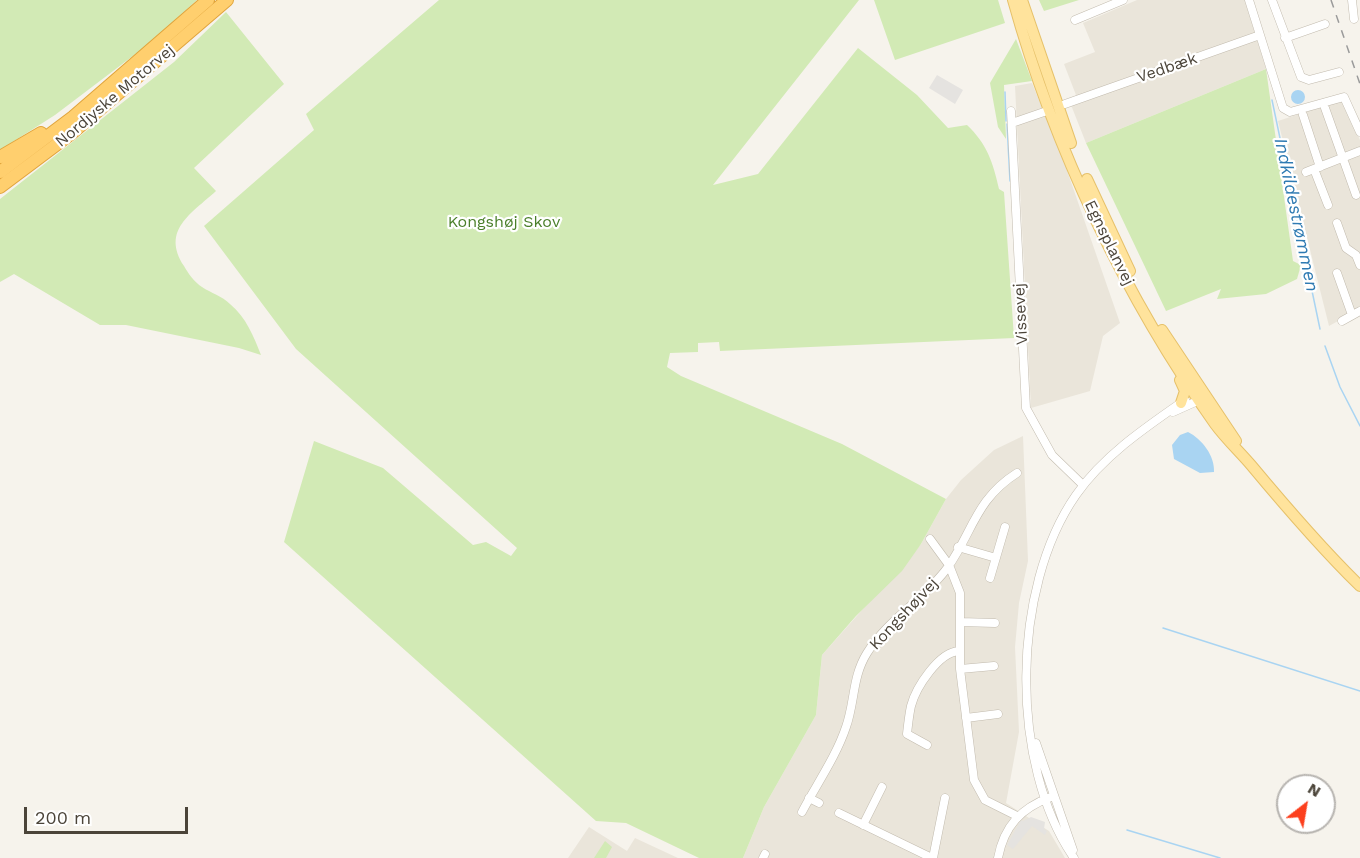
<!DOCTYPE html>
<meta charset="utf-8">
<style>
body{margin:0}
#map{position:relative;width:1360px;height:858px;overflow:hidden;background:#f6f3ec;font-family:"Work Sans",sans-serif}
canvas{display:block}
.north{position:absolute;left:1276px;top:774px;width:60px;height:60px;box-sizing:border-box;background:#fff;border:2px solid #b7b4b0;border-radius:50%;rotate:31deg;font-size:16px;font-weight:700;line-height:24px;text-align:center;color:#4b4439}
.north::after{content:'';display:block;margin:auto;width:21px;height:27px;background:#fc3f1d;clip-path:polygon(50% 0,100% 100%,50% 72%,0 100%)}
.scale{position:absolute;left:24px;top:807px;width:164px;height:27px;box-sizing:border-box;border:3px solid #4b4439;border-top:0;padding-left:8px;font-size:18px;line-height:21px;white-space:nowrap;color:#4b4439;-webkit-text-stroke:4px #fff;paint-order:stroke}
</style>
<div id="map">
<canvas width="1360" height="858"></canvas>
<div class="north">N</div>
<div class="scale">200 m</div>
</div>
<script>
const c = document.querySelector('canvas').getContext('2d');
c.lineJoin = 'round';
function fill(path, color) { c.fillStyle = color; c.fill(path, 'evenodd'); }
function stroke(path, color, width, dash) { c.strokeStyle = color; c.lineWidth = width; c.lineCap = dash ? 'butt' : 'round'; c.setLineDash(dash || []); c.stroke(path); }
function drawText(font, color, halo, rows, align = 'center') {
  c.font = font + ' "Work Sans",sans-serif'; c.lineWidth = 4.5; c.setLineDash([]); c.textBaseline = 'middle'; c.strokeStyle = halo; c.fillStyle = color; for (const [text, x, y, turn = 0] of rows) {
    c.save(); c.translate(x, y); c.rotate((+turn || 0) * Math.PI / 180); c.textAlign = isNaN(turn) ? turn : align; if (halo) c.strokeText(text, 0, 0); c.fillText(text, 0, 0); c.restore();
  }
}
fill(new Path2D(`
 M1137,0H1245L1266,69L1086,143L1071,105L1076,95L1064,64L1095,52L1083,23Z
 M1032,83L1063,159L1120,323L1103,336L1090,391L1031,408L1015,86Z
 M1342,100L1360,140V309L1329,326L1278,121Z
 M1023,436L1028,561L1019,603L1015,647L1019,732L1006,803L1049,831L1065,858H743L764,807L816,715L822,655L921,544L946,499L961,480L994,450Z
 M589,827L627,851L635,838L678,858H568Z`), '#eae5da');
fill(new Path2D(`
 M0,0H197L150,43L55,115L0,150Z
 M439,0H859L713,185L758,174L858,48L917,95L948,128L967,125C987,144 993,162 999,189L1004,192L1014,338L720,351L719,342L698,343V352L670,353L667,367L681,376L842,444L946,499L921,544L902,571L856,616L822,655L816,715L764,807L743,858H699L626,823L596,821L284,542L314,441L383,468L473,545L486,542L511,556L517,548L296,349L204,226L314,130L306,114Z
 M874,0H998L1005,23L895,60Z
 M1039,0H1079L1044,11Z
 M226,12L284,84L194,168L216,191C191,214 161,230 184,266C188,273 194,282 202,287C211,293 222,296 230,304C246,317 254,337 261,355L239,348L126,325H100L14,274L0,282V199L174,62Z
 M1016,39L1032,81L1004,85L1006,139L998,127L990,83Z
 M1266,69L1293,261L1301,265L1297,279L1266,294L1217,299L1221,289L1166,311L1086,143Z
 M605,841L612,847L606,858H594Z`), '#d2eab5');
fill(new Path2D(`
 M937,75L963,90L955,104L929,88Z
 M1031,817L1045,822L1044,829L1047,831L1045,835L1032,826L1013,849L1007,845L1021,820L1023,821Z`), '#e5e3e0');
fill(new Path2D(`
 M1291 97a7 7 0 1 1 14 0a7 7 0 1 1-14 0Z
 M1188,432C1202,439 1215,456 1214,472L1200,473L1174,459L1172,445L1180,435Z`), '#a9d4f2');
stroke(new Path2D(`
 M1005,92L1006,121
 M1272,100L1320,329
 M1007,124L1010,181
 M1325,346L1340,387L1360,426
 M1163,628L1360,691
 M1127,830L1220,858`), '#a9d4f2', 1.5);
const minor = new Path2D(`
 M1249,0L1283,108L1290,112L1344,97L1360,132
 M1272,0L1301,77L1309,80L1339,72
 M1352,0L1354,19
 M1075,20L1123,0
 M1285,38L1325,24
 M1065,104L1260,35
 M1325,108L1356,195
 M1011,111L1026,408L1052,455L1083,485
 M1303,115L1320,167
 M1012,123L1044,112
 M1314,169L1328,205
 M1306,172L1360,151
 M1337,223L1346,248L1356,255L1360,265
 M1337,273L1352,315
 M1342,321L1360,311
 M1173,412L1202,399
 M930,539L949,565L960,593V669L974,780L985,800L1017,816
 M958,547L996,558
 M990,578L1005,527
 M960,622L995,623
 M960,669L994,666
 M966,718L998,714
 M1036,743L1073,850
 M927,745L907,734C908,725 909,715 911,706C916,687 939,652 959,651
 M809,798L819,803
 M802,812C816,785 836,757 846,727C855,702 852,677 867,653C888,619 925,599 948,567C973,531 976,499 1017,473
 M839,813L932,858
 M863,825L882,787
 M763,858L765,854
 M933,858L945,798
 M998,858C1004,826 1021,808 1051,797
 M1074,858C1009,764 1011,588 1076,495C1103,456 1146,427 1185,400`);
const major = new Path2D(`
 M1013,0C1054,148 1126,299 1215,424C1226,439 1239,451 1251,465C1286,507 1321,548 1360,586
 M1022,0L1071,143
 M1087,179L1130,271
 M1162,330L1236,441
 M1180,380L1185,391L1181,403`);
const highway = new Path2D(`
 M0,157L41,133
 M0,172L73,117L208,0
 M0,187L72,133L227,0`);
stroke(minor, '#c2bbae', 9);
stroke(major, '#e6c16a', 12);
stroke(highway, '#e0a43c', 14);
stroke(minor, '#fff', 8);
stroke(major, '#ffe39c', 10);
stroke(highway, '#ffcf6e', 12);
stroke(new Path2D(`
 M1331,0L1360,84`), '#9a9a9a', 1.5, [8, 8]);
drawText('16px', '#4b4439', '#fff', [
 ["Vedbæk",1167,68,-19],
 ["Nordjyske Motorvej",115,96,-40],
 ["Egnsplanvej",1109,243,64],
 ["Vissevej",1021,314,-93],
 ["Kongshøjvej",904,614,-47]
]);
drawText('16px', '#4a7f2a', '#fff', [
 ["Kongshøj Skov",504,222]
]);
drawText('italic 18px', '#2e7ab2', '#fff', [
 ["Indkildestrømmen",1296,215,78]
]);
</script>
